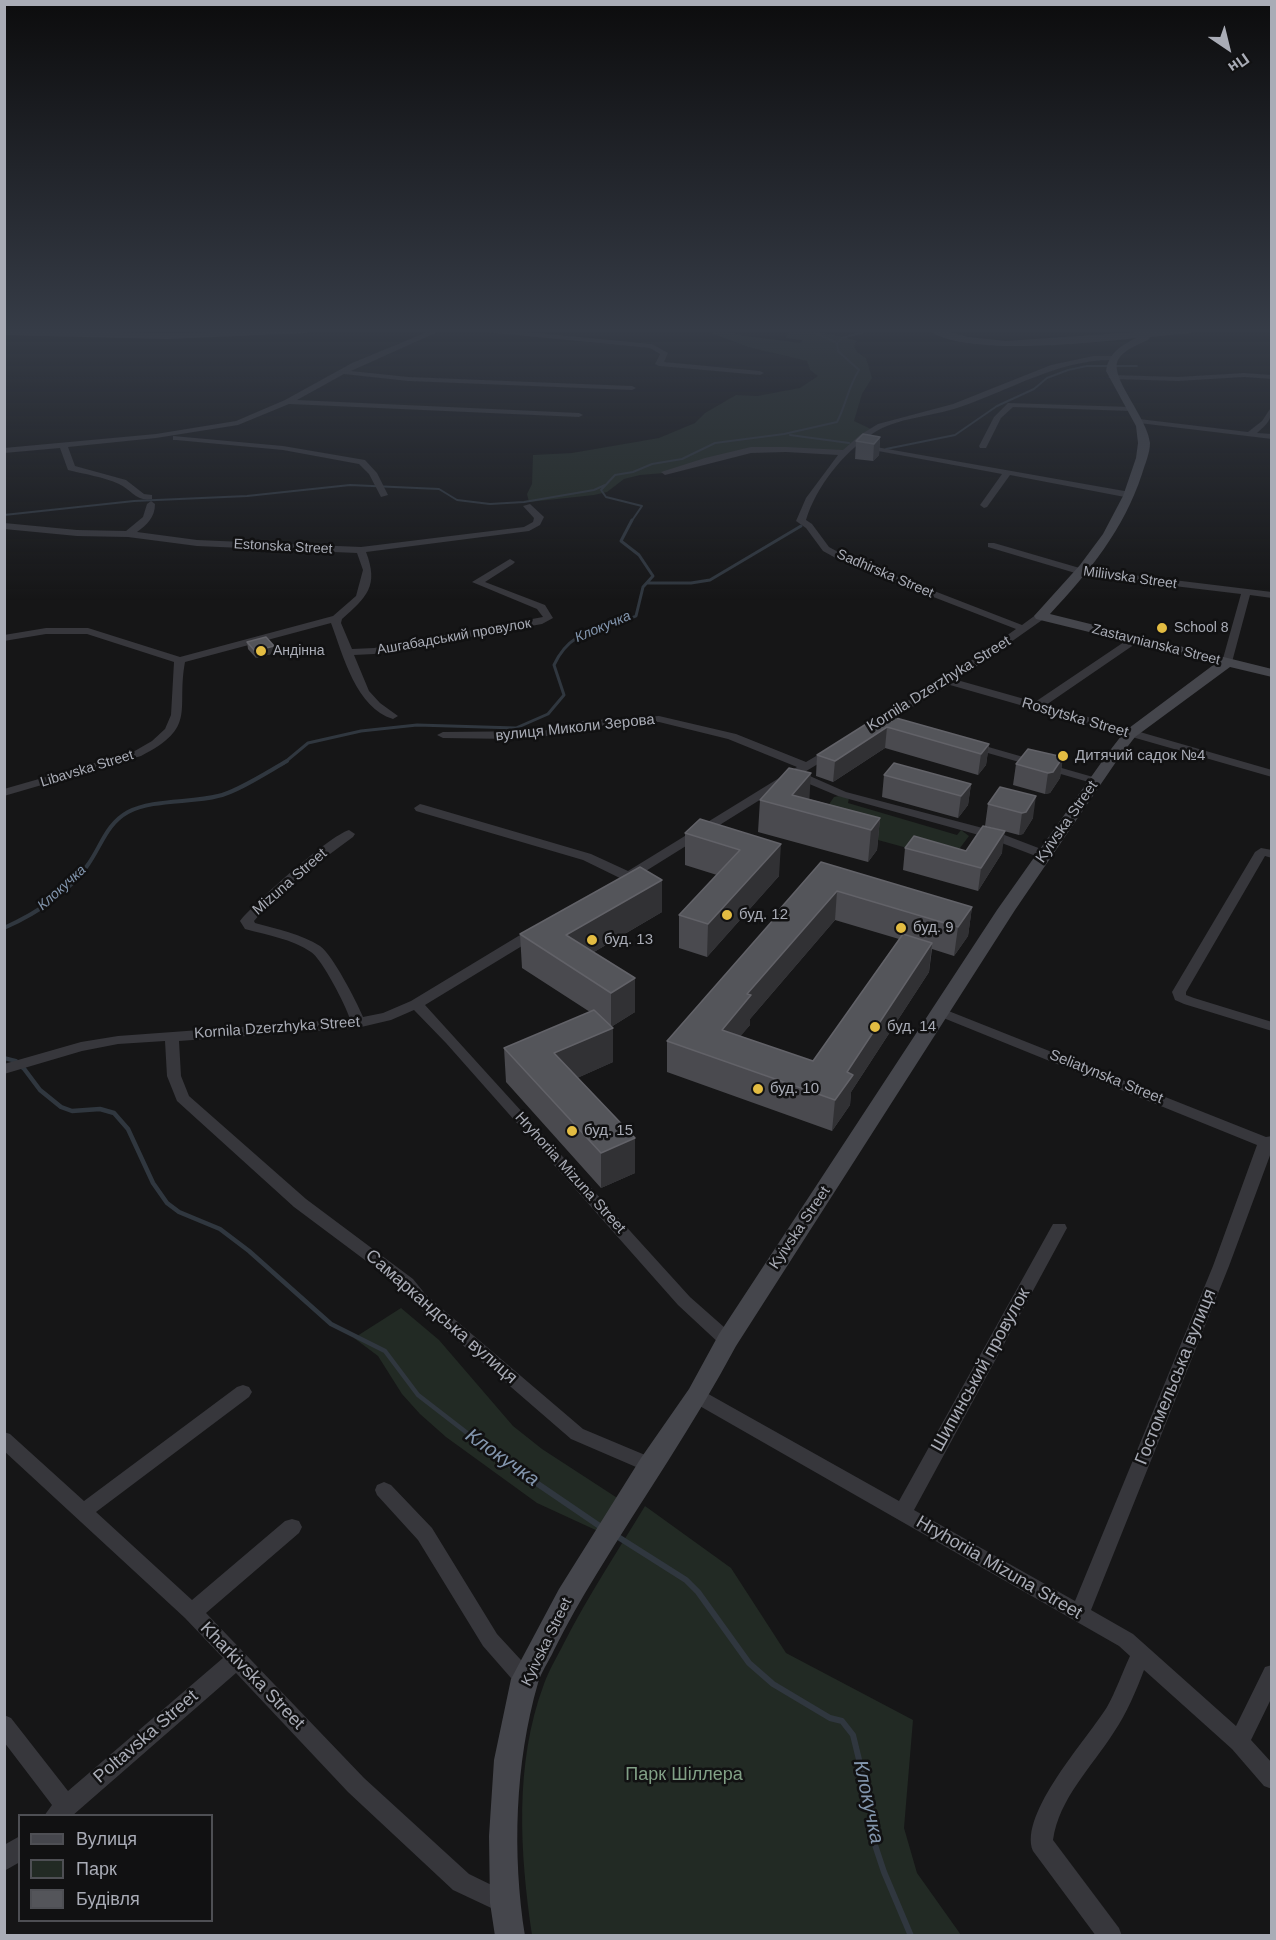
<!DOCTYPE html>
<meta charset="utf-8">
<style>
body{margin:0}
#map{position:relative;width:1276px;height:1940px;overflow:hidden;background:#161617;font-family:Helvetica,sans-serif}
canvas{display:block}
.frame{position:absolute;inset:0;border:6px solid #a9acb6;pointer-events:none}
.legend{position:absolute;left:18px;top:1814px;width:195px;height:108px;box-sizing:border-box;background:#111112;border:2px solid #4e4f54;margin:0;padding:8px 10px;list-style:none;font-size:18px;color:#a9acb6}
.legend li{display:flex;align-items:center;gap:12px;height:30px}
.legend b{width:30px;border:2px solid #4e4f54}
.north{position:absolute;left:1198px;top:18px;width:60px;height:60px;-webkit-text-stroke:4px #111112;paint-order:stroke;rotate:145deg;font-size:16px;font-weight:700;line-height:24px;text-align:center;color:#a9acb6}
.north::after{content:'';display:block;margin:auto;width:21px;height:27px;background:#a9acb6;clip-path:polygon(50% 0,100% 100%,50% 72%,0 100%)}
</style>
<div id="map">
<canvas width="1276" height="1940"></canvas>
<div class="frame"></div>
<ul class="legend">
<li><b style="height:8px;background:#45464c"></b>Вулиця</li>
<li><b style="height:16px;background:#222a24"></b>Парк</li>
<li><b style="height:16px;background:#54555a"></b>Будівля</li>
</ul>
<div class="north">Пн</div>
</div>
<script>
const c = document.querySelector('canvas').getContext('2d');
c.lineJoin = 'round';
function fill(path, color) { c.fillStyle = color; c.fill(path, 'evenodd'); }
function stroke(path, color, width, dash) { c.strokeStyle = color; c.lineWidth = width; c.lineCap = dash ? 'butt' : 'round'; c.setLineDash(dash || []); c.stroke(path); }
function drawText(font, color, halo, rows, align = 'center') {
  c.font = font + ' Helvetica,sans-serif'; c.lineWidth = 5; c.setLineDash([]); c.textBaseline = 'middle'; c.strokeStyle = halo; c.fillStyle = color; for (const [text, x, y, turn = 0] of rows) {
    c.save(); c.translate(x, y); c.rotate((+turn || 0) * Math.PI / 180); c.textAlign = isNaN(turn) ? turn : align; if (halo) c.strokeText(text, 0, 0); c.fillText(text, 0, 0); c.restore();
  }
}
fill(new Path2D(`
 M721,330L745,336L801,343L802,340L786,338L789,330C813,330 834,334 857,341L854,346L857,352L866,358L872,378L862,394L854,421L873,430L845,453L752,451L664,473L640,475L624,479L607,492L594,495L529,502L527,494L532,484L533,455L572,453L659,438L695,423L705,413L736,395L757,396L800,388L818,376L810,370L807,361L748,347L711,333Z
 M839,796L849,798L848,803L957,835L961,830L969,836L951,860L816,823L834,797Z
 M401,1308L439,1340L513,1426L542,1449L625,1503L600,1532L537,1503L446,1437L420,1414L402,1394L378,1356L354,1338Z
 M645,1506L731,1568L786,1653L913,1720L904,1828L917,1873L961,1935H532C520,1853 514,1764 544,1684C549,1670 557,1657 564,1643C588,1596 617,1552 645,1506Z`), '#222a24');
stroke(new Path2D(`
 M809,330L837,343
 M790,435L849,443
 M886,449L955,435L997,406L1034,389L1047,378L1068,370L1087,366H1137
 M4,515L134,501L247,496L350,485L439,489L457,500L490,504L524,502L594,490L605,485
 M631,522L642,506L606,497L601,490L615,475L633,472L652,464L682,459L715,443L784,434L837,422C846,405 848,387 859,370L838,351L837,343L842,338L871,330`), '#30373f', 2);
stroke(new Path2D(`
 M647,583H691L710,580L801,526
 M284,763L308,743L361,731L417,725L516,728L548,714L564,695L554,665C572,626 602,632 636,616L643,587L653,576L639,555L621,541L632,520`), '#30373f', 3);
stroke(new Path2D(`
 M4,928C35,914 67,894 87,866C101,847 106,824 128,812C152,799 192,803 218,796C237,792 269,771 287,761
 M4,1058L16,1061L23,1068`), '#30373f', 4);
stroke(new Path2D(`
 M22,1066L40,1090L61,1107L72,1111L100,1109L114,1113L128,1129L153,1183L167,1203L179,1212L220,1229L249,1251L331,1324L385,1351L418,1395L493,1453`), '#30373f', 4.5);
stroke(new Path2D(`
 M491,1452L601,1527
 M615,1535L686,1580L698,1592L749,1663L773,1684L830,1718L842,1721L853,1735L874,1821L872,1836L884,1872L911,1936`), '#30373f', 6);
fill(new Path2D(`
 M432,330H442L351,371L408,377L632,386L636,388L632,390L408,381L344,374L297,400L579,413L583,415L579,417L289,404L238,425L156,438L68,447L75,466L126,480L144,494L152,495V499C136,502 132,490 119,484C104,477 84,474 68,470L60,448L4,453V448L156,434L236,421L285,400L352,363Z
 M481,330H505L652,344L668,353L664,362L760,371L764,373L760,375L659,366L655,364L660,354L650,348L485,332Z
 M1093,356H1112L1116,358L1112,360C1057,360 1011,390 960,407C932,417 897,417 872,434C843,453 816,487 806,520L812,524L829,547L849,558L1022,625L1037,614H1045V618L957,680L1035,702L1130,638H1138V642L1046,705L1272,770V777L950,685L878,727H870V723L945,679L1016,629L843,562L823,551L806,528L796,521L806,498L838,455L786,452L751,453L665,475L661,472L705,458L751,447H786L843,450L860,435L878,424L953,404L1051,365Z
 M1244,373L1272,375V379L1244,377L1178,381L1112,379L1108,377L1112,375L1178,377Z
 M1008,403L1131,407L1135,409L1131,411L1013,407L1001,418L986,448H980L979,446L994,417Z
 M1272,406C1272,420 1267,424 1257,433L1272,434V439L1139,423L1135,421L1139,419L1248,432L1262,421Z
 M173,436L283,446L365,460L377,473L388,495L381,497L369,474L359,464L283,450L176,440H173Z
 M859,444L1130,492L1134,495L1130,498L1010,475L987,507L984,508L980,505L1002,474L862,448H859Z
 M151,501L155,504C155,517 147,525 137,532L197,540L361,547L524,527L533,522L534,518L523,506L530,504L544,517L540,525L529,531L366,552C379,586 367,597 342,619L341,623L352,649L374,648L543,617L537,609L472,582L510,559L515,562L513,564L485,582L545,605L553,618L542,624L374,654L354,655L369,691L380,703L398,716L393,719C356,708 343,655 331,623L185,662C176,711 198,727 141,756L4,796V789L133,752L152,741L165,729L171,715L174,662L87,634H46L4,641V635L46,628H88L180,657L333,616L356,596L363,570L357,553L197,546L128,537L77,536L4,529V523L77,530L126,531L143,517L147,504Z
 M988,543H994L1083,569L1272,592V598L1250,595L1232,662L1227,665L1222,662L1241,594L1082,575L988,547Z
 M659,716L736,734L806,762L828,749H836V753L803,773L846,792L994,831L1049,852L1051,855L1045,859L1041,858L986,837L838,796L795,778L633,879L626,881L583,860L416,811L414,808L420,804L424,805L591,854L628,871L797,767L728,739L659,722L582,727L543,737L512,739L443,738L437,735L443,732L543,731L582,721Z
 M971,742L1100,779L1102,781L1100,783H1092L967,747L965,745Z
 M349,830L355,834L353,837C319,862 281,889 254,921L255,923C277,929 301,934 320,946C332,954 357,1002 363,1017L383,1013L411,1001L530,929H540L542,932L540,935L425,1005L690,1297L733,1335L736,1340L733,1345L727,1347L721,1345L678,1305L446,1043L414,1010L391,1020L357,1028L179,1041L181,1076L189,1096L306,1199L413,1279L426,1295L583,1429L657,1460L659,1465L657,1470L650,1473L643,1470L571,1439L414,1303L401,1287L294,1207L177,1101L167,1076L165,1041L118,1044L82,1051L4,1074V1064L81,1042L118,1036L350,1019C346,1006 322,959 311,952C292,939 267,935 245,929L240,921C254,903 329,836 349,830Z
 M1261,848L1272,850V858L1265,856L1186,992V995L1194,998L1272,1022V1031L1184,1004L1175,1000L1172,992L1255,852Z
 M941,1008L1266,1137L1272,1136V1150L1229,1266L1091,1610L1133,1634L1236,1726L1265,1667L1272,1665V1697L1251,1740L1272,1763V1789L1264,1786L1232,1749L1144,1670C1136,1691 1127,1713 1114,1732C1092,1767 1059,1798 1053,1840L1119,1928L1122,1936H1096L1033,1851C1018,1814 1088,1738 1107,1707C1116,1691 1122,1673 1130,1656L1119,1646L691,1401L688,1396L691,1391L697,1389L703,1391L899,1501L1053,1224H1065L1067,1228L914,1510L1075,1601L1213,1266L1257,1145L936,1015L934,1012Z
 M243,1385L249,1387L252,1392L249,1397L96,1512L192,1600L285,1521L292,1519L299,1521L302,1527L299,1533L206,1613L364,1778L469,1874L512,1895L515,1903L512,1911L504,1914L453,1890L348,1792L236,1673L72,1816H44L52,1805L4,1742V1715L11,1718L68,1791L223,1658L185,1618L4,1451V1432L10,1434L84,1501L237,1387Z
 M384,1482L391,1485L432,1528L497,1634L532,1672L535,1679L532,1686L525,1688L518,1686L483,1646L418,1540L377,1495L375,1490L377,1485Z
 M20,1836V1862L4,1871V1845Z`), '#37373c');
fill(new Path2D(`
 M4,330L167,333L311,330L306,333L167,339L4,335Z
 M928,330H943L968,337L1006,341L1165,330H1196L1191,333L1150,337L1148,340C1138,345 1124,349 1118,360C1109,377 1148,418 1150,443C1150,453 1145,464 1142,474C1124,529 1089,572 1050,614L1272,669V677L1230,667L1135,737L1118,759L1015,910L736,1346C694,1425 643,1498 596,1575C581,1599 567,1624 554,1650C549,1661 541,1672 538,1683C515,1763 512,1854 525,1936H495L490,1903L489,1836L494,1760L511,1679L559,1589L641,1458L689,1389L719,1334L997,910L1108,753L1125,731L1216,663L1036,619L1034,616L1080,565L1103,534L1123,496L1136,458L1138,443L1136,426L1106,371C1109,353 1120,346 1136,338C1091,343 964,357 928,330Z`), '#45464c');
fill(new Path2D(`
 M880,437L879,455L873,461L855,459L856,441Z
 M247,642L275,653L256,658L248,649Z
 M882,714L989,744L986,765L978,775L885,748L833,782L816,776L817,755Z
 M1063,757L1060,778L1050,793L1045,794L1013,785L1016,764Z
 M884,775L971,784L968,805L958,818L882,797Z
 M1000,787L1033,818L1023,834L1019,835L985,826L988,804Z
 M809,799L880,818L877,850L868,862L758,832L760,800Z
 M700,819L779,876L707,957L679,948V915L717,875L685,865V833Z
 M905,848L966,851L1002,853L978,891L903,870Z
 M821,862L972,907L968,936L954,956L932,949L929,972L851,1092L850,1105L832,1131L667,1072V1041L779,914V910ZM835,920L899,939L813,1061L740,1036L750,1025V1019Z
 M662,880V912L594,952L635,1012L611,1027L613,1028V1062L577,1078L635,1173L601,1188L506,1082L504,1048L590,1012L522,968L520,934Z`), '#4a4a4f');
fill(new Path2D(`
 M880,437L879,455L873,461L874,444Z
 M274,646L275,653L256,658L255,651Z
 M887,727L885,748L833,782L835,761Z
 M989,744L986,765L978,775L981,754Z
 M1063,757L1060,778L1050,793L1045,794L1048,773Z
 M811,773L809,805L792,795Z
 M971,784L968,805L958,818L961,796Z
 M1036,796L1033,818L1023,834L1019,835L1022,813Z
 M880,818L877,850L868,862L871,830Z
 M1005,831L1002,853L978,891L981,868Z
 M781,844L779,876L707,957L708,924Z
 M662,880V912L570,966L566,935Z
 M837,891L835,920L750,1019V1025L721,1060L722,1030L747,994Z
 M972,907L968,936L954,956L958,927Z
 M932,943L929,972L851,1092L850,1105L832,1131L835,1100L847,1072Z
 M635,978V1012L611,1027V993Z
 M613,1028V1062L555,1088L554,1053Z
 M635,1138V1173L601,1188V1153Z`), '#313134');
const building = new Path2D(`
 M863,434L880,437L874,444L856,441Z
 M266,637L274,646L255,651L247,642Z
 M882,714L989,744L981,754L887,727L835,761L817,755Z
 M1028,749L1063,757L1053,772L1048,773L1016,764Z
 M894,763L971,784L961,796L884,775Z
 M789,768L811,773L792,795L880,818L871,830L760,800Z
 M1000,787L1036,796L1026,812L1022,813L988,804Z
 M700,819L781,844L708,924L679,915L740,850L685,833Z
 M983,826L1005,831L981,868L905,848L914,836L966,851Z
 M821,862L972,907L958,927L837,891L747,994L751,995L722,1030L813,1061L903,934L932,943L847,1072L853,1075L835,1100L667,1041L781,911L779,910Z
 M640,867L662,880L566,935L635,978L611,993L520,934Z
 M594,1010L613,1028L554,1053L635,1138L601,1153L504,1048Z`);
fill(building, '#54555a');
stroke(building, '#626268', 1.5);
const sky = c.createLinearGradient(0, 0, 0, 601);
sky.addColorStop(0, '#0c0c0d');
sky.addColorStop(0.55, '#363c47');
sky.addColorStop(1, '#363c4700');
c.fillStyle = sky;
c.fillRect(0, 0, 1276, 601);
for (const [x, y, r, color] of [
 [1162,628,6,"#e3bc42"],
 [261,651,6,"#e3bc42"],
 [1063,756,6,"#e3bc42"],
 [727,915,6,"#e3bc42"],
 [901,928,6,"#e3bc42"],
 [592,940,6,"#e3bc42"],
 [875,1027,6,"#e3bc42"],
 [758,1089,6,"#e3bc42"],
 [572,1131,6,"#e3bc42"]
]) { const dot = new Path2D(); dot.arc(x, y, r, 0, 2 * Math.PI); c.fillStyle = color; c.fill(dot); stroke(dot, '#111112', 2); }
drawText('14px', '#a9acb6', '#111112', [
 ["Estonska Street",283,547,3],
 ["Sadhirska Street",885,574,23],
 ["Miliivska Street",1130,578,8],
 ["Ашгабадський провулок",454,637,-10],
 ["Zastavnianska Street",1156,645,14],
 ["Libavska Street",87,769,-17]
]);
drawText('italic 14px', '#8396ae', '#111112', [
 ["Клокучка",603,627,-23],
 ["Клокучка",62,888,-42]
]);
drawText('14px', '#a9acb6', '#111112', [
 ["School 8",1174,628],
 ["Андінна",273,651]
], 'left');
drawText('15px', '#a9acb6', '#111112', [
 ["Kornila Dzerzhyka Street",939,684,-32],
 ["Rostytska Street",1075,718,16],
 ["вулиця Миколи Зерова",575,728,-6],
 ["Kyivska Street",1067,822,-55],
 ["Mizuna Street",290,882,-41],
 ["Kornila Dzerzhyka Street",277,1028,-4],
 ["Seliatynska Street",1106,1077,22],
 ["Hryhoriia Mizuna Street",570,1173,48],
 ["Kyivska Street",800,1228,-56],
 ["Kyivska Street",547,1642,-64]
]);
drawText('15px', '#a9acb6', '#111112', [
 ["Дитячий садок №4",1075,756],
 ["буд. 12",739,915],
 ["буд. 9",913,928],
 ["буд. 13",604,940],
 ["буд. 14",887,1027],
 ["буд. 10",770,1089],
 ["буд. 15",584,1131]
], 'left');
drawText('18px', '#a9acb6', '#111112', [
 ["Самаркандська вулиця",441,1317,41],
 ["Шипинський провулок",981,1370,-61],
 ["Гостомельська вулиця",1176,1377,-68],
 ["Hryhoriia Mizuna Street",999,1568,30],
 ["Kharkivska Street",252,1676,46],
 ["Poltavska Street",146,1737,-41]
]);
drawText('18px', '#81a086', '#111112', [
 ["Парк Шіллера",684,1775]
]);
drawText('italic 20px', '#8396ae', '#111112', [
 ["Клокучка",502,1458,35],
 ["Клокучка",868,1802,78]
]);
</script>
